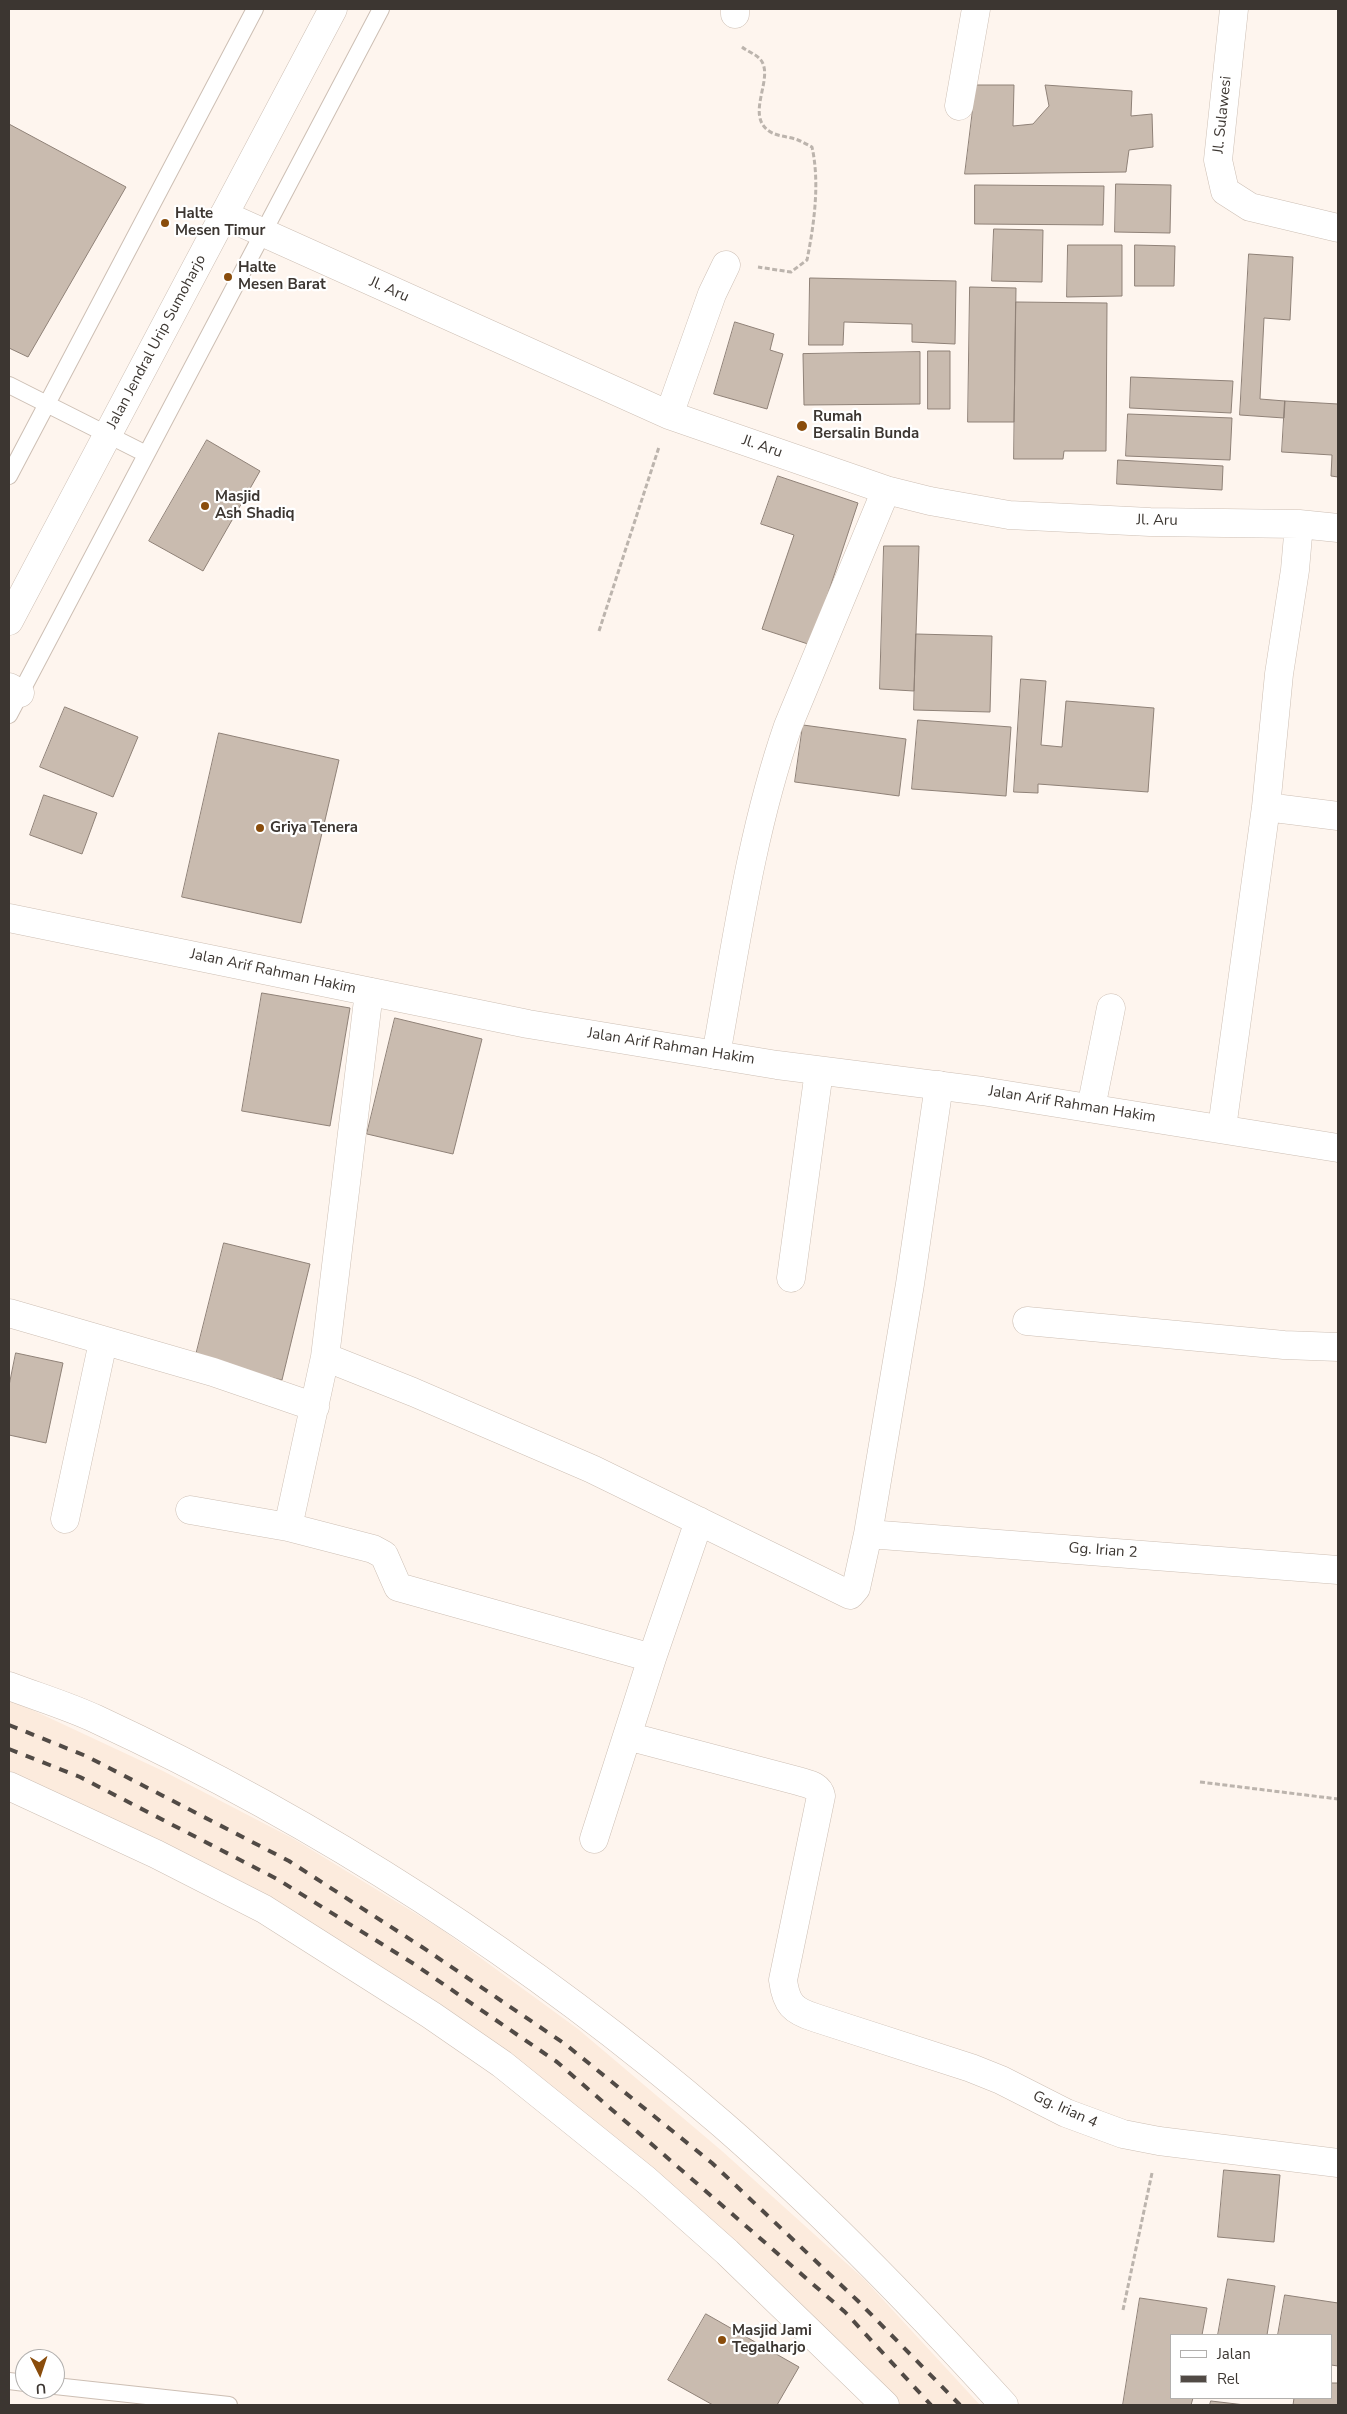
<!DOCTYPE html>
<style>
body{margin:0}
#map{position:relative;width:1347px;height:2414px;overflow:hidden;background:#fef5ee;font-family:"Nunito Sans",sans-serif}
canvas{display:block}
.frame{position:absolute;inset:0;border:10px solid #3c3631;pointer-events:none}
.legend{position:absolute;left:1170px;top:2334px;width:162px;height:65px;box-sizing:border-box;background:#fff;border:1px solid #b1afad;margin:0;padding:6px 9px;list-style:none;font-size:15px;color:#3c3631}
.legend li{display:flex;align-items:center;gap:10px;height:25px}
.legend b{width:25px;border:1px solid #b1afad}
.north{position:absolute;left:15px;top:2349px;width:50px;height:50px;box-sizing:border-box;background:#fff;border:1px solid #b1afad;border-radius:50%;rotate:176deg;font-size:14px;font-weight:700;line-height:20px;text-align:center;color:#3c3631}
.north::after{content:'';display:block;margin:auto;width:18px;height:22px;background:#8a4d0c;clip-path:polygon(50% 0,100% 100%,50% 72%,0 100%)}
</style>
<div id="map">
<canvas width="1347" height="2414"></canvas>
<div class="frame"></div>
<ul class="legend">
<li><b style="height:6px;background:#fff"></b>Jalan</li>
<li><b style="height:6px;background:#514a45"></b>Rel</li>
</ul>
<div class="north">U</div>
</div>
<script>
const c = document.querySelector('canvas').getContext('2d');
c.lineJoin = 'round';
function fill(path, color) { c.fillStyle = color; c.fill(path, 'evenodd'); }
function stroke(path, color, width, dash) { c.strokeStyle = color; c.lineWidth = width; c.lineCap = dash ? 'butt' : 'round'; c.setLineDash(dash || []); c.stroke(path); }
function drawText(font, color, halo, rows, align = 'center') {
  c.font = font + ' "Nunito Sans",sans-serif'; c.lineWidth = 4.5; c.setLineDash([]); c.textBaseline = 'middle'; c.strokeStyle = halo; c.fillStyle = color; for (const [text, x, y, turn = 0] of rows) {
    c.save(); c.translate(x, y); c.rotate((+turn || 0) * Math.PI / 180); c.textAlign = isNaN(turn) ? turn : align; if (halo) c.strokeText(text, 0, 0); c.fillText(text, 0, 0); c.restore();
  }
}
fill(new Path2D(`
 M9,1699L163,1771L294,1839L441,1929L578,2029L722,2151L865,2280L980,2405H892L540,2081L9,1775Z`), '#fcebdd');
const building = new Path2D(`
 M976,85H1014L1013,126L1033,124L1049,106L1045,85L1132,91L1131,116L1152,114L1153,147L1129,150L1126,172L965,174Z
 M9,124L126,187L28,357L9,348Z
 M1116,184L1171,185L1170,233L1115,232Z
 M975,185L1104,186L1103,225L975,224Z
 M994,229L1043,230L1042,282L992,281Z
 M1068,245H1122V296L1067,297Z
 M1135,245L1175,246L1174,286H1135Z
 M1249,254L1293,257L1290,320L1264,318L1260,399L1285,401L1284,418L1240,415Z
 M810,278L956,281L955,344L912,342V324L844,322L843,345H809Z
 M970,287L1016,288L1014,422H968Z
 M1016,302L1107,303L1106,451H1064L1063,459H1014Z
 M735,322L774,334L770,350L783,354L767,409L714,394Z
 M928,351H950V409H928Z
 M920,352V404L804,405L803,354Z
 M1131,377L1233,381L1231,413L1130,408Z
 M1285,401L1338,404V477L1331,476L1332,455L1282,452Z
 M1128,414L1232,418L1230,460L1126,456Z
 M207,440L260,471L203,571L149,541Z
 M1118,460L1223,466L1222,490L1117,484Z
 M778,476L858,503L811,645L762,629L794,535L761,524Z
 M884,546H919L914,691L880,689Z
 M916,634L992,636L990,712L914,710Z
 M1021,679L1046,681L1041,745L1062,747L1066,701L1154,708L1148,792L1038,784V793L1014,792Z
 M65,707L138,737L113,797L40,767Z
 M918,720L1011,727L1006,796L912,789Z
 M803,725L906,739L899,796L795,782Z
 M219,733L339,760L301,923L182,897Z
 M44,795L97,813L82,854L30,835Z
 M262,993L350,1008L330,1126L242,1111Z
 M395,1018L482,1039L453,1154L367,1134Z
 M224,1243L310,1264L282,1380L195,1359Z
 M16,1353L63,1363L46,1443L9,1435V1386Z
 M1224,2170L1280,2175L1274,2242L1218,2237Z
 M1228,2279L1275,2286L1267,2335H1218Z
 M1285,2295L1338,2303V2366L1331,2365V2335H1278Z
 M1140,2298L1207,2308L1202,2335H1171V2398H1193L1191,2405H1123Z
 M706,2314L799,2367L777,2405H713L668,2380Z
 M1331,2383H1338V2405H1293L1294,2398H1331Z
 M1211,2401L1245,2405H1210Z`);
fill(building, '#c9bbaf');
stroke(building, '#8f8177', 1);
const service = new Path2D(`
 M9,385L146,454
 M9,476L255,9
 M9,715L381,9
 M9,2381L25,2383
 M55,2386L229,2405`);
const minor = new Path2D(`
 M1234,9L1218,160L1225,191L1250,207L1338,228
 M735,14V9
 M959,106L976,9
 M224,215L669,415L886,490L930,501L1009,515L1150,522L1299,524L1338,528
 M669,415L712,294L726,265
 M9,687L20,693
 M1266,807L1338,816
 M716,1055C736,944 751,833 788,726L886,490
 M1091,1108L1111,1008
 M1222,1128L1266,807L1279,674L1295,570L1299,524
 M791,1278L819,1071
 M9,1313L213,1372L315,1407
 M1027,1321L1284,1345L1338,1347
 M325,1357L413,1392L592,1469L850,1595L856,1588L868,1534L910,1284L939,1085
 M190,1510L288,1527L373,1549L384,1555L398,1587L652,1658
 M65,1519L103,1342
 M288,1527L325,1357L369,992
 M868,1534L1338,1570
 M9,1686C38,1697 68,1706 96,1719C322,1824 533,1961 722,2124C822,2211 915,2307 1004,2405
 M627,1736L798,1781C807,1784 819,1785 821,1796L783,1980C786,2004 793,2011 816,2018L971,2068L1001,2080L1066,2113L1123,2134L1159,2141L1338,2163
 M9,1786L156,1854L264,1909L431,2015L502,2064L646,2180L727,2252L885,2405
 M594,1839L652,1658L699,1521`);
const secondary = new Path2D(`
 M9,621L333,9
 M9,918L528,1024L777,1065L982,1091L1338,1148`);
stroke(service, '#cdbfb4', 18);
stroke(minor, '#cdbfb4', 29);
stroke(secondary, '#cdbfb4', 29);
stroke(new Path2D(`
 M742,47C747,51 755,54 759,58C777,75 744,114 769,131C778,137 788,136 798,140C803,142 808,145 812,147C820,183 814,225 807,260L791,272L758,267
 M599,631L659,447
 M1200,1782L1338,1799
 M1123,2310L1152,2173`), '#bcb4ad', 3, [5, 2.5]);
stroke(service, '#fff', 16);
stroke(minor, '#fff', 28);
stroke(secondary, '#fff', 28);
stroke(new Path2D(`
 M9,1725L86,1756L289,1861L422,1947L565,2044L712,2163L858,2301L960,2405
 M9,1749L80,1777L277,1879L414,1964L557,2062L845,2312L931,2405`), '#514a45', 4, [9, 9]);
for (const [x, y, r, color] of [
 [165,223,5,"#8a4d0c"],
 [228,277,5,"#8a4d0c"],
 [802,426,6,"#8a4d0c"],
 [205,506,5,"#8a4d0c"],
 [260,828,5,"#8a4d0c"],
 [722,2340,5,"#8a4d0c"]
]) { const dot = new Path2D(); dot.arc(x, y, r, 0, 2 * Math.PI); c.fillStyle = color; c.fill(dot); stroke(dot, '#fff', 2); }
drawText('15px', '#3c3631', '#fff', [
 ["Jl. Sulawesi",1223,115,-84],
 ["Jl. Aru",389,290,24],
 ["Jalan Jendral Urip Sumoharjo",157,342,-62],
 ["Jl. Aru",762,447,19],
 ["Jl. Aru",1157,521,1],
 ["Jalan Arif Rahman Hakim",273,972,12],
 ["Jalan Arif Rahman Hakim",671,1047,9],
 ["Jalan Arif Rahman Hakim",1072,1105,9],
 ["Gg. Irian 2",1103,1551,4],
 ["Gg. Irian 4",1065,2110,24]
]);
drawText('bold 15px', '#3c3631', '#fff', [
 ["Halte",175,214],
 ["Mesen Timur",175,231],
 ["Halte",238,268],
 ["Mesen Barat",238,285],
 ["Rumah",813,417],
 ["Bersalin Bunda",813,434],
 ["Masjid",215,497],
 ["Ash Shadiq",215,514],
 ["Griya Tenera",270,828],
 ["Masjid Jami",732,2331],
 ["Tegalharjo",732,2348]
], 'left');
</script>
